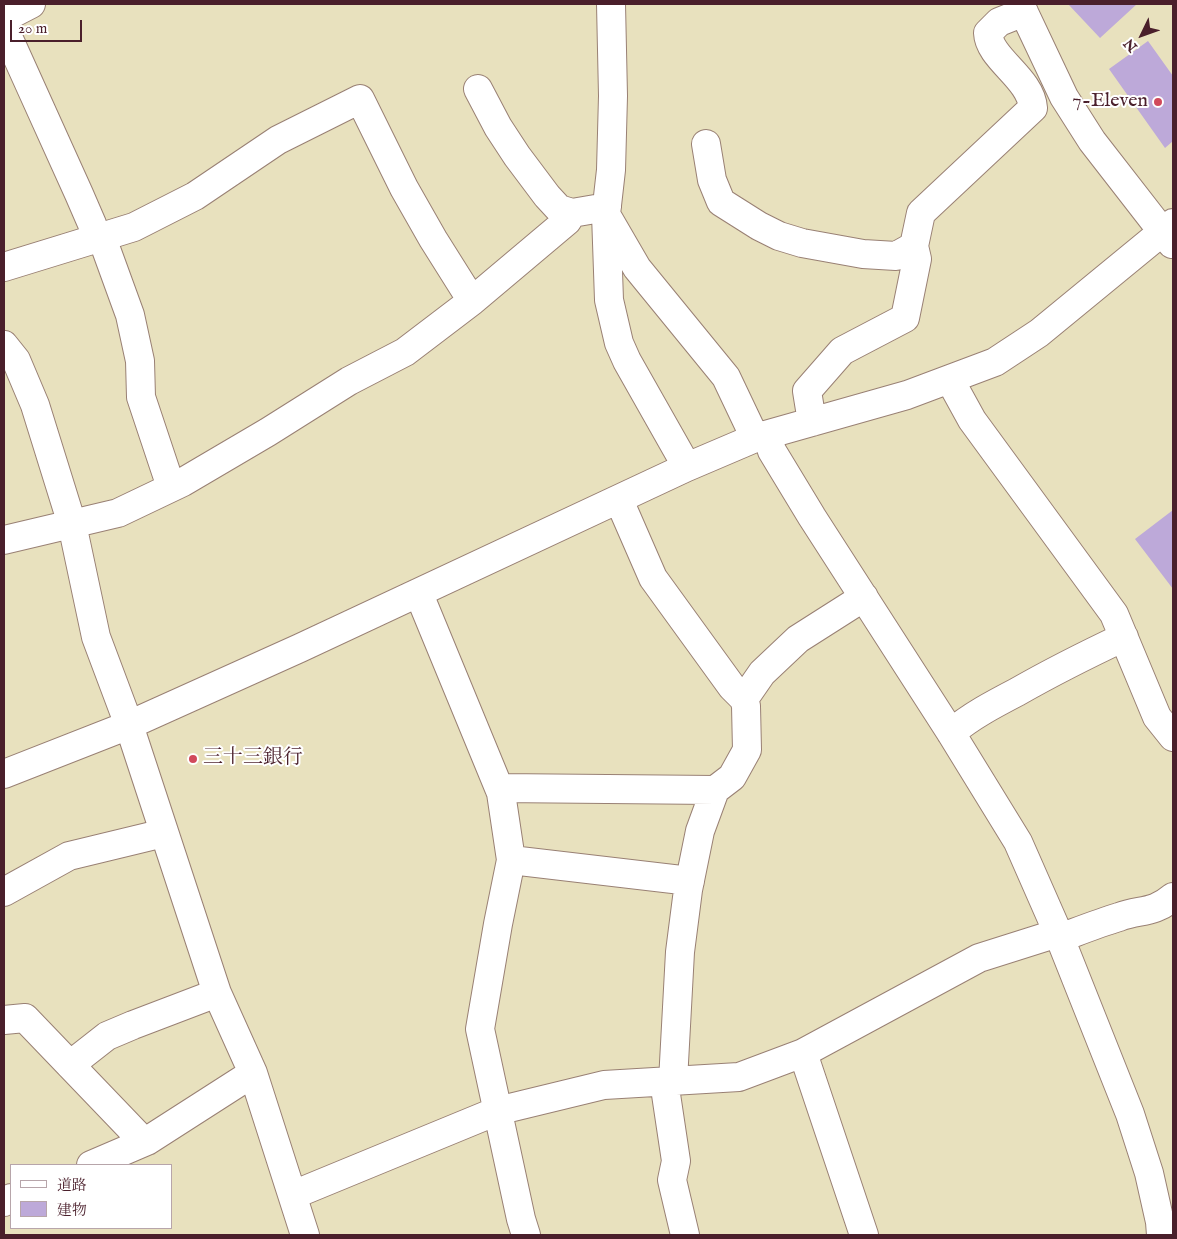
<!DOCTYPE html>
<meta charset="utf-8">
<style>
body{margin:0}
#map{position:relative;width:1177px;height:1239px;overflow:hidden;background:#e8e1be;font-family:"IM FELL English","Noto Serif JP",serif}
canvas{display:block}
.frame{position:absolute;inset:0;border:5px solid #4a1f2b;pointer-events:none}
.legend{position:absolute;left:10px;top:1164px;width:162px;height:65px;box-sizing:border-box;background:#fff;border:1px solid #b7a5aa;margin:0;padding:6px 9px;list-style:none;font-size:15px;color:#4a1f2b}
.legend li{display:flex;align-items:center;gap:10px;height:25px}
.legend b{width:25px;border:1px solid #b7a5aa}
.north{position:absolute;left:1117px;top:10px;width:50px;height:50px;-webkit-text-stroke:4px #fff;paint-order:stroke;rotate:228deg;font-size:14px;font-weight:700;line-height:20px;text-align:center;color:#4a1f2b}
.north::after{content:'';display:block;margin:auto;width:18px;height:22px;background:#4a1f2b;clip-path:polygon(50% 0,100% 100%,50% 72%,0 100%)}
.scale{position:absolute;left:10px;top:20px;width:72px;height:22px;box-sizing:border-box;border:2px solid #4a1f2b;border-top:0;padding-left:6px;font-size:15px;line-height:18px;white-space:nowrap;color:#4a1f2b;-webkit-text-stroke:4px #fff;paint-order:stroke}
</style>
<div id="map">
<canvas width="1177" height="1239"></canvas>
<div class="frame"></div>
<ul class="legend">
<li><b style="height:6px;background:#fff"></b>道路</li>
<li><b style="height:14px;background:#bda9d9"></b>建物</li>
</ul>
<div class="north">N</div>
<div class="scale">20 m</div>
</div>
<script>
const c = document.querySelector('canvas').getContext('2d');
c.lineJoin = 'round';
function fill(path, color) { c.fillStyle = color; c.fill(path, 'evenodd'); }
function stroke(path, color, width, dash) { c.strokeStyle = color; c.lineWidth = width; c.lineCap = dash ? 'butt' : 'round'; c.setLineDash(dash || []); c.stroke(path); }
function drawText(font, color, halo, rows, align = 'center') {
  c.font = font + ' "IM FELL English","Noto Serif JP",serif'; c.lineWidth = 4; c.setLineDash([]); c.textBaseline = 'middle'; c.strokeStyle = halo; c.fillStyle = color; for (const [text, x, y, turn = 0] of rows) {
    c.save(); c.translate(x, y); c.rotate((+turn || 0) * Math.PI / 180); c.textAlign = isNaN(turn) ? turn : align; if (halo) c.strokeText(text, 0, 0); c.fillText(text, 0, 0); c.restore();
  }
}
fill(new Path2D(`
 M1068,4H1137L1100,38Z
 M1148,41L1173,76V141L1165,148L1109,69Z
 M1173,510V589L1135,539Z`), '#bda9d9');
const minor = new Path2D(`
 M611,4L613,96L611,170L606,214L609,300L619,343L627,361L687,467
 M1020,4L1064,97L1092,141L1172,244
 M4,18L31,4
 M4,28L79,194L92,224L96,240
 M478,89L498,127L517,156L547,196L559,209L572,213
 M706,144L712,180L721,202L759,226L779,236L802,243L863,254L896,256L914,246L921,213L1033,108C1031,78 989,59 988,33L999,22L1024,12
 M608,218L637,268L726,377L755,438
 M102,238L130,315L140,361L141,397L171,487
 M4,267L134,227L195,196L278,140L360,99L404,188L433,239L472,301
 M4,345L16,360L35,405L72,524L96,637L129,725L217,993L253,1073L305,1235
 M950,380L972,420L1114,614L1157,717L1173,737
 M812,422L807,391L842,351L905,318L917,259L914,246
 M767,435L772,451L812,517L951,733L1018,842L1058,933L1130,1114L1149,1173L1160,1222L1161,1235
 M619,500L653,578L732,687L744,699
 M4,540L118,513L183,482L268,432L349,381L405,352L472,301L567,221L572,213L607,207
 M419,594L501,793L511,860L498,924L480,1029L521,1219L526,1235
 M951,733C971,716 994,704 1017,692C1052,672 1088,654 1124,637
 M4,774L129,725L300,648L687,467L755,438L907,395L995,362L1039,333L1173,223
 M499,788L715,790
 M511,860L690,881
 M4,892L69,856L164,833
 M1060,938C1079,931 1099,923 1119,917C1141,909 1153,914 1173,897
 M4,1020L25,1018L144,1142
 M803,1053L864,1235
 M70,1065L107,1036L133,1025L217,993
 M664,1081L676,1161L672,1180L685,1235
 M673,1081L680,952L688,890L700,831L715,790L732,777L747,750L746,706L744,699L762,673L798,639L864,597
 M91,1165L147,1141L253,1073
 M293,1195L497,1111L604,1085L739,1077L803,1053L979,958L1058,933
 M4,1202L11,1198`);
stroke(minor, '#998074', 30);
stroke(minor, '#fff', 28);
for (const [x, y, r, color] of [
 [1158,102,5,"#d1495b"],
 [193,759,5,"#d1495b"]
]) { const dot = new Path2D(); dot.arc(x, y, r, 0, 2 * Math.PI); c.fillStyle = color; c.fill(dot); stroke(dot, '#fff', 2); }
drawText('20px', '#4a1f2b', '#fff', [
 ["7-Eleven",1148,102],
 ["三十三銀行",203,759,"left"]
], 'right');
</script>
